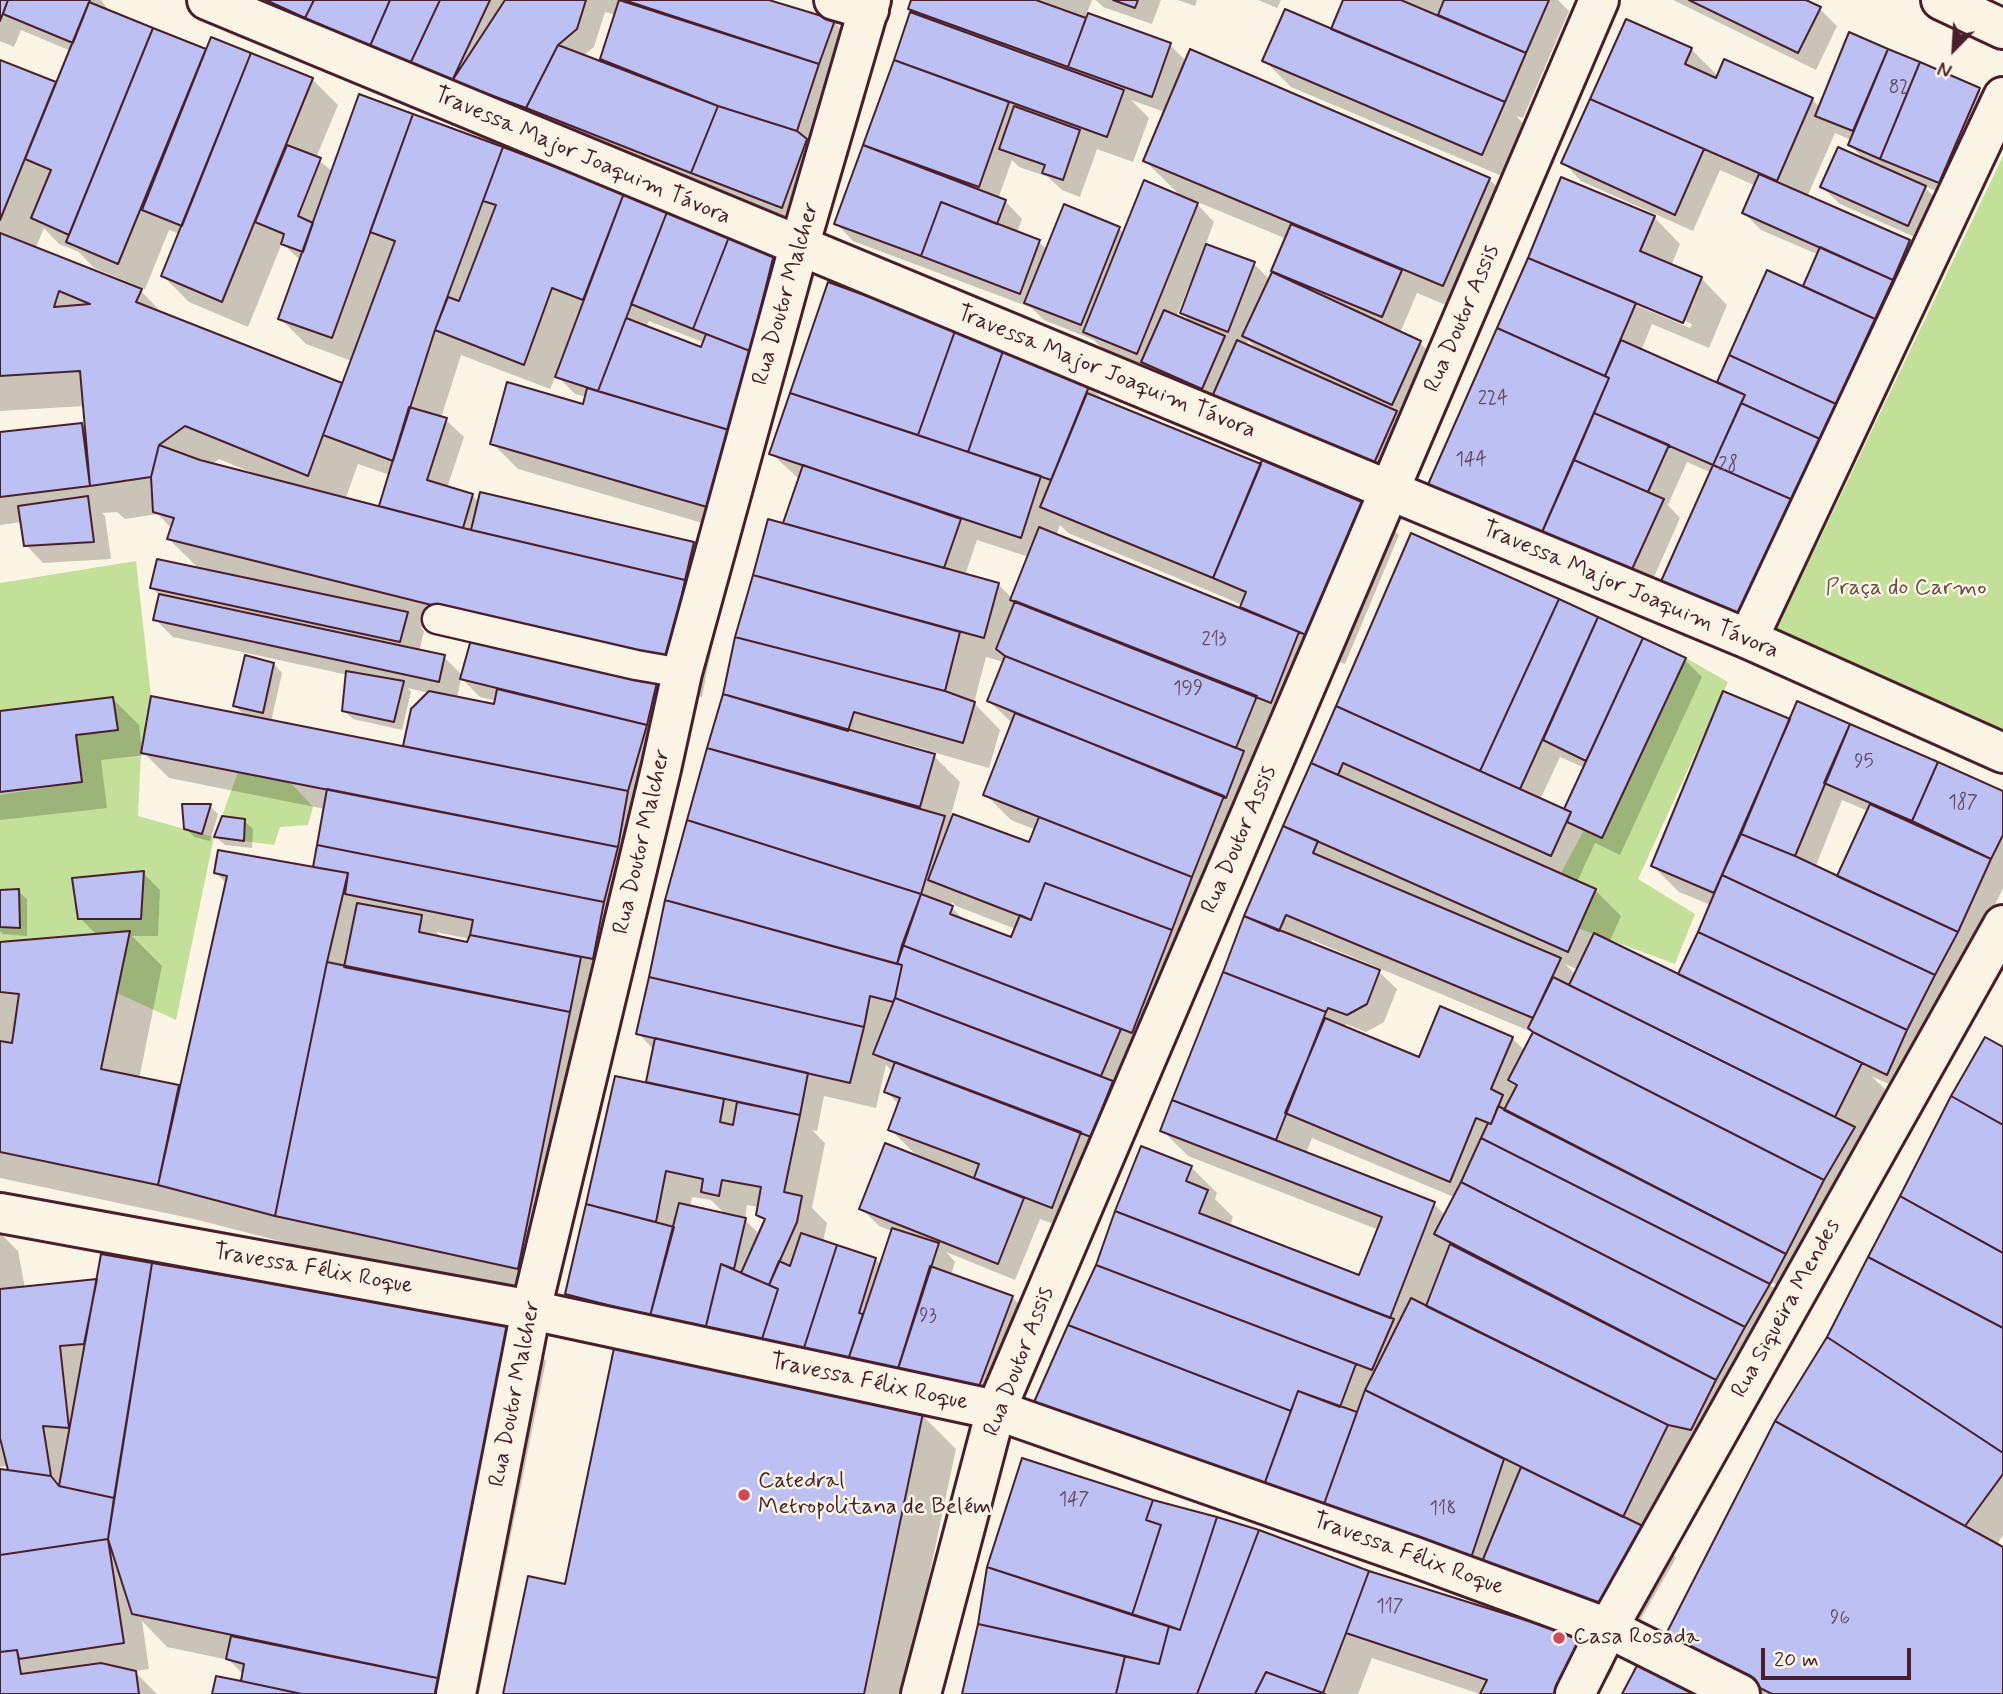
<!DOCTYPE html>
<meta charset="utf-8">
<style>
body{margin:0}
#map{position:relative;width:2003px;height:1694px;overflow:hidden;background:#fcf5e5;font-family:Mynerve,sans-serif}
canvas{display:block}
.north{position:absolute;left:1919px;top:14px;width:70px;height:70px;-webkit-text-stroke:5px #fcf5e5;paint-order:stroke;rotate:204deg;font-size:19px;font-weight:700;line-height:28px;text-align:center;color:#4a1f2b}
.north::after{content:'';display:block;margin:auto;width:24px;height:32px;background:#4a1f2b;clip-path:polygon(50% 0,100% 100%,50% 72%,0 100%)}
.scale{position:absolute;left:1761px;top:1648px;width:150px;height:32px;box-sizing:border-box;border:4px solid #4a1f2b;border-top:0;padding-left:9px;font-size:21px;line-height:24px;white-space:nowrap;color:#4a1f2b;-webkit-text-stroke:5px #fcf5e5;paint-order:stroke}
</style>
<div id="map">
<canvas width="2003" height="1694"></canvas>
<div class="north">N</div>
<div class="scale">20 m</div>
</div>
<script>
const c = document.querySelector('canvas').getContext('2d');
c.lineJoin = 'round';
function fill(path, color) { c.fillStyle = color; c.fill(path, 'evenodd'); }
function stroke(path, color, width, dash) { c.strokeStyle = color; c.lineWidth = width; c.lineCap = dash ? 'butt' : 'round'; c.setLineDash(dash || []); c.stroke(path); }
function drawText(font, color, halo, rows, align = 'center') {
  c.font = font + ' Mynerve,sans-serif'; c.lineWidth = 5; c.setLineDash([]); c.textBaseline = 'middle'; c.strokeStyle = halo; c.fillStyle = color; for (const [text, x, y, turn = 0] of rows) {
    c.save(); c.translate(x, y); c.rotate((+turn || 0) * Math.PI / 180); c.textAlign = isNaN(turn) ? turn : align; if (halo) c.strokeText(text, 0, 0); c.fillText(text, 0, 0); c.restore();
  }
}
fill(new Path2D(`
 M2003,156V744L1774,635Z
 M136,561L151,696L141,753L138,816L214,837L176,1020L117,993L129,931L0,942V795L82,782L76,735L118,729L113,697L0,711V583Z
 M1686,658L1728,682L1638,879L1695,914L1675,964L1578,928L1596,889L1561,873L1584,830L1602,838Z
 M238,772L290,782L313,807L308,825L280,827L274,845L244,841L245,819L222,816Z`), '#c3e098');
fill(new Path2D(`
 M0,0H101L111,13L207,51L312,79L338,105L316,158L333,172L360,96L623,195L774,256L791,273L733,532L518,469L492,443L584,406L587,397L575,394L556,375L550,389L461,355L441,418L446,420L464,437L447,488L473,496L479,503L693,543L711,561L702,599L718,616L702,697L659,686L674,701L551,1301L311,1249L194,1219L0,1178V944L97,935L80,918L143,873L160,890L158,936H132L162,966L139,1079L181,1087L227,884L216,873L319,870L325,809L169,778L146,755L101,760L107,808L0,820V713L113,699L139,725L142,749L246,717L235,706L274,664L282,673L271,722L404,748L412,710L429,693L408,688L411,692L402,730L353,719L344,711L348,675L173,637L155,619L161,597L152,588L200,570L169,539L172,529L158,514L125,519L117,512L102,513L105,516L111,559L43,563L26,545L22,522L0,525V434L82,424L86,429L84,406L0,411V62L57,85L71,51L21,30L14,47L0,41ZM48,98H52L47,109L44,108ZM44,228L59,244L79,252L94,268L145,289L169,230L180,234L163,276L189,302L248,327L282,243L301,261L280,318L306,344L352,361L343,386L164,315L141,291L35,249ZM649,321L705,343L702,350L646,327ZM219,459L258,475L257,477L211,465ZM358,464L390,475L381,506L385,510L345,500ZM420,627L472,640L463,676L444,657L419,652L424,631ZM461,678L480,697L496,701L495,706L457,698ZM436,932L470,939L469,944L443,939Z
 M250,0H763L834,22L860,48L799,224ZM605,12L616,15L601,62L583,56L594,47Z
 M913,0H1092L1086,15L1170,45L1186,61L1489,179L1523,213L1477,318L1417,293L1400,333L1420,343L1446,369L1397,495L1161,379L1150,368L1103,349L1094,340L1044,320L1032,308L853,241L836,223L912,14L918,17L910,9ZM1131,100L1165,112L1145,161L1183,198L1124,234L1119,228L1047,250L1039,242L1017,233L1022,219L1005,201L998,199L1012,160L1019,167L1048,177L1062,190L1080,197L1097,149L1133,162L1149,118ZM1193,200L1287,239L1270,280L1254,264L1205,246L1214,222ZM1191,281L1194,283L1182,313L1193,324L1176,317ZM1248,340L1259,351L1246,346Z
 M1096,0H1161L1152,24L1103,7Z
 M1178,0H1197L1195,6Z
 M1258,0H1281L1277,8Z
 M1345,0H1558L1569,11L1523,118L1516,116L1530,130L1509,179L1291,87L1265,61L1332,31Z
 M1673,0H1802L1820,9L1837,26L1816,70Z
 M1627,21L1691,49L1719,77L1725,62L1812,99L1820,108L1850,35L1979,90L1997,107L1957,200L1922,185L1943,205L1926,242L1840,204L1822,187L1839,149L1866,161L1850,145L1851,140L1835,133L1807,197L1909,241L1927,259L1809,519L1818,528L1764,648L1686,614L1660,588L1712,473L1687,462L1668,505L1680,518L1646,595L1567,560L1566,563L1454,515L1428,488L1562,179L1654,217L1680,244L1671,266L1701,278L1727,305L1709,348L1652,324L1641,351L1717,384L1768,273L1804,289L1819,255L1761,230L1744,213L1756,186L1720,170L1693,231L1581,181L1564,163ZM1559,269L1692,324L1690,328L1559,273Z
 M829,284L1005,347L1089,386L1106,402L1373,509L1399,535L1345,664L1325,657L1078,1233L1040,1219L1015,1280L946,1252L955,1262L951,1275L1012,1297L1029,1315L995,1406L585,1311L567,1293L617,1078L652,1086L648,1081L654,1050L638,1033L666,900L724,695L737,637L769,521L789,527L785,523L800,480L771,453ZM1060,525L1068,533L1243,605L1241,610L1056,536ZM977,540L1029,557L1012,598L998,584L965,575ZM986,657L1004,662L989,701L1013,724L985,794L1011,820L1036,830L1031,845L951,815L960,782L929,751L989,768L1000,730L974,703ZM880,737L928,750L927,754L879,741ZM952,902L956,906L1016,929L1012,939L966,922L951,907ZM886,1065L893,1072L886,1091L899,1105L890,1129L919,1158L861,1208L879,1226L892,1231L881,1265L875,1259L823,1242L827,1223L812,1208L825,1143L812,1130L817,1131L824,1096L876,1108ZM692,1197L711,1200L726,1215L690,1207ZM747,1205L759,1207L758,1214L766,1222L760,1235L745,1220Z
 M1412,536L1685,660L1702,677L1620,855L1595,843L1577,882L1595,890L1621,916L1609,943L1679,977L1711,905L1679,892L1653,866L1790,721L2003,792V888L1905,1091L1871,1076L1887,1091L1653,1534L1676,1558L1635,1629L1029,1418L1097,1265L1191,1167L1217,1193L1215,1199L1233,1217L1229,1227L1360,1278L1379,1230L1188,1156L1162,1130L1223,974ZM1560,757L1585,768L1565,811L1540,800ZM1842,800L1868,811L1838,878L1815,868ZM1312,940L1534,1033L1525,1051L1512,1038L1441,1009L1420,1059L1344,1028L1346,1024L1366,1032L1384,1022L1397,989L1379,972L1310,944ZM1565,964L1579,970L1576,975ZM1312,1138L1454,1197L1445,1215L1434,1204L1306,1154ZM1502,1146L1779,1286L1777,1289L1502,1150Z
 M210,806L218,814L210,841L194,837L186,828Z
 M244,821L253,829L252,848L225,845L216,837Z
 M18,891L27,899V936L3,934L0,931V892Z
 M2003,1049V1535L1997,1544L2003,1547V1694H1741Z
 M0,1233L18,1251L25,1288L98,1280L102,1256L513,1327L546,1361L479,1694H213L247,1684L244,1675L229,1660L167,1647L142,1621L149,1669L134,1671L157,1694H0V1471L13,1473L9,1465L0,1467Z
 M922,1415L956,1449L904,1694H505L566,1586Z
 M989,1567L1368,1573L1588,1642L1614,1668L1598,1694H1480L1372,1658L1358,1694H964Z`), '#0003');
const building = new Path2D(`
 M0,0H8L0,21Z
 M8,0H90L73,43L3,14Z
 M266,0H314L305,18Z
 M314,0H390L370,46L305,18Z
 M390,0H440L410,64L370,46Z
 M440,0H490L452,81L410,64Z
 M505,0H586L577,29L558,45L526,108L452,81Z
 M619,0L819,64L797,131L718,106L600,59Z
 M624,0H769L835,20L819,64Z
 M911,0H1036L1086,18L1068,67L908,9Z
 M1113,0H1138L1135,8Z
 M1343,0H1401L1526,53L1505,102L1331,29Z
 M1444,0H1549L1526,53L1438,15Z
 M1689,0H1806L1821,7L1798,53Z
 M89,2L153,28L69,235L31,218L51,170L25,159Z
 M1285,9L1505,102L1482,155L1262,61Z
 M910,12L1124,90L1107,137L894,60Z
 M1088,13L1171,43L1152,97L1068,67Z
 M1626,19L1692,48L1685,64L1716,78L1724,59L1813,98L1777,181L1590,99Z
 M153,28L206,49L118,264L66,242Z
 M1849,32L1888,49L1853,131L1815,116Z
 M211,37L251,53L182,226L142,210Z
 M558,45L718,106L691,173L526,108Z
 M1190,49L1490,178L1443,286L1143,161Z
 M1888,49L1920,62L1880,159L1848,145Z
 M251,53L313,78L222,302L161,276Z
 M0,60L56,82L0,220Z
 M894,60L1009,102L979,187L863,145Z
 M1920,62L1980,88L1939,183L1880,159Z
 M359,94L413,114L332,338L278,319Z
 M1590,99L1704,149L1675,215L1561,163Z
 M718,106L797,131L807,139L782,208L691,173Z
 M1014,106L1080,130L1063,180L1042,173L1045,165L999,149Z
 M413,114L503,147L435,330L393,461L323,435L395,241L370,232Z
 M287,145L321,158L298,216L313,223L303,252L281,244L284,234L255,222Z
 M863,145L1006,200L997,224L941,202L921,256L834,224Z
 M503,147L624,193L583,300L552,288L524,365L435,330L448,297L459,301L496,205L483,201Z
 M1838,147L1926,186L1908,226L1820,187Z
 M1759,174L1910,240L1893,280L1742,213Z
 M1561,177L1655,216L1640,251L1702,277L1683,323L1528,258Z
 M1144,180L1198,203L1137,354L1083,332Z
 M624,193L667,212L598,391L555,377Z
 M941,202L1040,240L1020,294L921,256Z
 M1064,204L1120,227L1081,325L1024,303Z
 M667,212L729,237L693,329L631,304Z
 M1291,224L1402,270L1382,317L1271,271Z
 M0,233L142,289L136,302L342,383L308,476L185,426L159,445L151,477L90,486L80,371L0,376ZM59,291L90,304L54,307Z
 M729,237L774,254L750,351L693,329Z
 M1206,244L1255,262L1228,332L1180,313Z
 M1820,247L1893,280L1875,319L1803,286Z
 M1528,258L1636,303L1605,376L1497,328Z
 M1767,270L1875,319L1836,404L1729,355Z
 M1272,272L1421,341L1392,405L1242,336Z
 M828,282L956,328L918,435L790,393Z
 M1164,310L1225,336L1202,389L1141,362Z
 M626,318L701,347L706,334L750,351L729,430L598,391Z
 M956,328L1003,351L968,452L918,435Z
 M1497,328L1609,378L1539,539L1426,489Z
 M1237,340L1397,411L1371,470L1211,399Z
 M1621,340L1745,395L1713,465L1594,413L1609,378L1605,376Z
 M1003,351L1090,384L1051,480L968,452Z
 M1729,355L1836,404L1820,439L1741,403L1745,395L1717,382Z
 M507,382L583,404L587,388L729,430L707,507L490,444Z
 M790,393L1041,476L1021,538L769,454Z
 M1087,393L1261,464L1213,578L1040,507Z
 M1741,403L1820,439L1793,500L1713,465Z
 M409,407L447,418L427,480L473,494L463,528L379,506Z
 M1594,413L1669,445L1648,492L1574,460Z
 M82,423L90,486L0,497V432Z
 M159,445L200,460L463,528L685,580L668,664L167,539L174,518L153,512L151,477Z
 M1262,460L1374,507L1318,640L1240,607L1246,592L1213,578Z
 M1574,460L1664,499L1628,578L1539,539Z
 M803,465L961,519L944,568L783,523Z
 M1713,465L1793,500L1738,623L1658,588Z
 M480,492L694,542L685,580L471,530Z
 M88,496L94,542L24,546L18,506Z
 M768,519L999,583L984,638L753,575Z
 M1039,527L1299,632L1271,703L1010,600Z
 M1411,533L1559,599L1480,771L1336,706Z
 M157,559L408,612L400,642L150,588Z
 M753,575L960,632L945,691L735,637Z
 M159,594L445,655L439,682L153,620Z
 M1559,599L1598,617L1520,789L1480,771Z
 M1015,601L1257,696L1236,748L1005,656L996,649Z
 M1598,617L1643,638L1586,761L1543,740Z
 M472,636L657,682L647,725L460,679Z
 M735,637L945,691L975,702L963,743L854,712L848,731L723,694Z
 M1643,638L1686,658L1602,838L1567,822L1571,812L1564,809Z
 M245,655L274,663L263,713L233,706Z
 M1005,656L1244,751L1226,798L987,701Z
 M346,671L404,681L394,722L342,711Z
 M497,689L647,725L628,791L403,746L411,709L429,691L494,704Z
 M1723,691L1790,719L1714,893L1651,866Z
 M723,694L935,754L920,807L707,748Z
 M151,696L628,791L618,847L141,753Z
 M113,697L118,730L76,735L82,782L0,792V711Z
 M1797,701L1850,724L1795,856L1741,834Z
 M1336,706L1571,812L1551,856L1343,763L1338,775L1311,763Z
 M1015,713L1224,796L1192,877L983,795Z
 M1850,724L1938,762L1912,821L1824,783Z
 M707,748L945,816L921,894L687,820Z
 M1938,762L2003,791V835L1991,859L1912,821Z
 M1311,763L1596,889L1568,952L1283,826Z
 M327,789L618,847L604,902L317,845Z
 M182,804H211L202,834L184,829Z
 M1870,804L1991,859L1958,932L1837,876Z
 M953,814L1029,842L1039,817L1192,877L1172,930L1045,883L1031,920L928,880Z
 M222,816L245,819L244,841L214,837Z
 M687,820L921,894L897,964L665,900Z
 M1283,826L1318,841L1313,853L1561,958L1533,1018L1286,915L1279,931L1244,916Z
 M1741,834L1795,856L1958,932L1935,975L1722,875Z
 M317,845L604,902L593,959L470,935L473,920L345,894L348,873L313,867Z
 M218,850L348,873L327,962L275,1216L158,1185L227,876L214,873Z
 M144,871L141,919H78L72,878Z
 M1722,875L1935,975L1907,1030L1698,932Z
 M1045,883L1172,930L1132,1033L902,945L921,894L953,906L950,914L1011,937L1020,915L1031,920Z
 M19,889L20,928L0,927V890Z
 M665,900L902,965L895,998L893,1002L870,996L864,1027L649,977Z
 M357,903L422,915L419,932L467,942L470,935L581,957L570,1012L344,967Z
 M1244,916L1380,970L1367,1004L1347,1015L1328,1008L1326,1012L1223,972Z
 M130,931L101,1069L179,1085L158,1185L0,1152V1041L12,1043L19,994L0,992V942Z
 M1698,932L1907,1030L1887,1075L1678,974Z
 M1594,933L1862,1063L1835,1117L1569,985Z
 M902,945L1121,1029L1101,1076L895,998L902,965L897,964Z
 M327,962L570,1012L518,1269L275,1216Z
 M1223,972L1326,1012L1276,1140L1172,1100Z
 M649,977L864,1027L850,1083L636,1034Z
 M1553,977L1855,1127L1824,1180L1533,1032L1528,1028Z
 M895,998L1113,1081L1091,1137L873,1054Z
 M1440,1006L1513,1037L1491,1089L1503,1095L1491,1124L1476,1118L1450,1182L1285,1113L1325,1018L1419,1057Z
 M1533,1032L1824,1180L1786,1254L1504,1110L1517,1085L1508,1080Z
 M1985,1037L2003,1047V1125L1951,1096Z
 M655,1038L808,1073L800,1115L646,1082Z
 M895,1062L1081,1132L1052,1208L974,1178L979,1164L888,1130L900,1098L884,1092Z
 M615,1076L724,1099L720,1122L733,1125L737,1102L800,1115L784,1192L802,1196L797,1222L769,1285L741,1273L765,1219L756,1215L761,1187L722,1180L719,1196L701,1192L703,1179L666,1171L656,1222L586,1204Z
 M1951,1096L2003,1125V1253L1900,1196Z
 M1172,1100L1435,1202L1390,1318L1115,1211L1141,1146L1192,1166L1186,1181L1208,1190L1199,1213L1359,1275L1382,1217L1160,1131Z
 M1498,1106L1786,1254L1770,1284L1481,1138L1488,1123L1491,1124Z
 M1481,1138L1770,1284L1745,1327L1461,1182Z
 M885,1143L1024,1198L998,1264L859,1209Z
 M1461,1182L1745,1327L1716,1380L1434,1234Z
 M1900,1196L2003,1253V1328L1868,1257Z
 M679,1203L746,1218L734,1269L721,1264L705,1330L650,1316Z
 M586,1204L674,1227L650,1316L565,1294Z
 M1115,1211L1394,1319L1372,1370L1096,1265Z
 M892,1228L939,1243L895,1378L846,1366Z
 M801,1233L837,1245L802,1354L760,1345L778,1289L769,1285L779,1261L790,1266Z
 M1450,1244L1716,1380L1691,1430L1668,1425L1426,1306Z
 M837,1245L876,1258L859,1313L863,1314L846,1366L802,1354Z
 M101,1254L152,1263L114,1498L59,1486Z
 M1868,1257L2003,1328V1453L1827,1337Z
 M152,1263L514,1325L442,1679L132,1614L108,1539Z
 M721,1264L778,1289L760,1345L705,1330Z
 M1096,1265L1356,1364L1340,1407L1298,1391L1291,1411L1068,1325Z
 M930,1266L1013,1296L978,1389L895,1378Z
 M97,1279L84,1344L60,1346L69,1428L43,1426L51,1476L8,1470L0,1438V1289Z
 M1411,1298L1668,1425L1623,1517L1365,1390Z
 M1068,1325L1291,1411L1260,1496L1027,1418Z
 M1827,1337L2003,1453V1474L1965,1526L1775,1421Z
 M614,1348L923,1413L864,1694H503L528,1576L565,1584Z
 M1365,1390L1504,1459L1468,1567L1319,1518Z
 M1298,1391L1357,1412L1319,1518L1260,1496Z
 M1775,1421L2003,1547V1694H1772L1663,1640Z
 M1022,1458L1153,1500L1146,1520L1161,1525L1132,1615L987,1567Z
 M1521,1467L1651,1530L1608,1604L1578,1608L1479,1569Z
 M0,1469L51,1476L59,1486L114,1498L108,1539L0,1555Z
 M1153,1500L1217,1517L1180,1630L1132,1615L1161,1525L1146,1520Z
 M1217,1517L1259,1530L1197,1694H1116L1125,1656L1159,1664L1169,1626L1180,1630Z
 M1259,1530L1369,1571L1346,1633L1323,1693L1266,1672L1255,1694H1197Z
 M108,1539L124,1643L19,1659L17,1650L0,1652V1555Z
 M987,1567L1169,1626L1159,1664L978,1624Z
 M1369,1571L1589,1640L1557,1694H1480L1487,1680L1346,1633Z
 M978,1624L1125,1656L1116,1694H962Z
 M231,1636L442,1679L439,1694H302L241,1681L244,1664L226,1659Z
 M17,1650L21,1674L101,1663L136,1671L139,1694H0V1652Z
 M1641,1658L1711,1694H1622Z
 M1266,1672L1323,1693L1325,1694H1255Z
 M216,1676L241,1681L302,1694H212Z`);
fill(building, '#bcc0f2');
stroke(building, '#4a1f2b', 2);
const service = new Path2D(`
 M437,619L636,665L682,673`);
const minor = new Path2D(`
 M207,0L1748,639L2003,753
 M834,0L869,10
 M1941,0L2003,29
 M1748,639L2003,97
 M0,1213L531,1310L996,1410L1412,1556L1608,1628L1740,1694
 M1575,1694L1608,1628L2003,925`);
const tertiary = new Path2D(`
 M456,1694L531,1310L661,769L682,673L799,247L871,0
 M921,1694L996,1410L1599,0`);
stroke(service, '#4a1f2b', 33);
stroke(minor, '#4a1f2b', 44);
stroke(tertiary, '#4a1f2b', 44);
stroke(service, '#fcf5e5', 28);
stroke(minor, '#fcf5e5', 38);
stroke(tertiary, '#fcf5e5', 38);
for (const [x, y, r, color] of [
 [744,1495,7,"#d1495b"],
 [1559,1638,7,"#d1495b"]
]) { const dot = new Path2D(); dot.arc(x, y, r, 0, 2 * Math.PI); c.fillStyle = color; c.fill(dot); stroke(dot, '#fcf5e5', 2.5); }
drawText('19px', '#66475d', null, [
 ["82",1899,89],
 ["224",1493,400],
 ["144",1471,461],
 ["28",1728,466],
 ["213",1214,641],
 ["199",1188,690],
 ["95",1864,763],
 ["187",1963,804],
 ["93",928,1317],
 ["147",1074,1501],
 ["118",1443,1510],
 ["117",1390,1608],
 ["96",1840,1619]
]);
drawText('23px', '#4a1f2b', '#fcf5e5', [
 ["Travessa Major Joaquim Távora",582,157,23],
 ["Rua Doutor Malcher",787,294,-74],
 ["Rua Doutor Assis",1463,319,-67],
 ["Travessa Major Joaquim Távora",1106,373,22],
 ["Travessa Major Joaquim Távora",1630,591,23],
 ["Rua Doutor Assis",1240,840,-67],
 ["Rua Doutor Malcher",643,842,-77],
 ["Travessa Félix Roque",313,1270,10],
 ["Rua Siqueira Mendes",1787,1309,-61],
 ["Rua Doutor Assis",1020,1362,-69],
 ["Travessa Félix Roque",869,1383,12],
 ["Rua Doutor Malcher",516,1394,-79],
 ["Travessa Félix Roque",1408,1555,20]
]);
drawText('23px', '#684f46', '#fcf5e5', [
 ["Praça do Carmo",1906,589]
]);
drawText('23px', '#4a1f2b', '#fcf5e5', [
 ["Catedral",758,1482],
 ["Metropolitana de Belém",758,1508],
 ["Casa Rosada",1573,1638]
], 'left');
</script>
